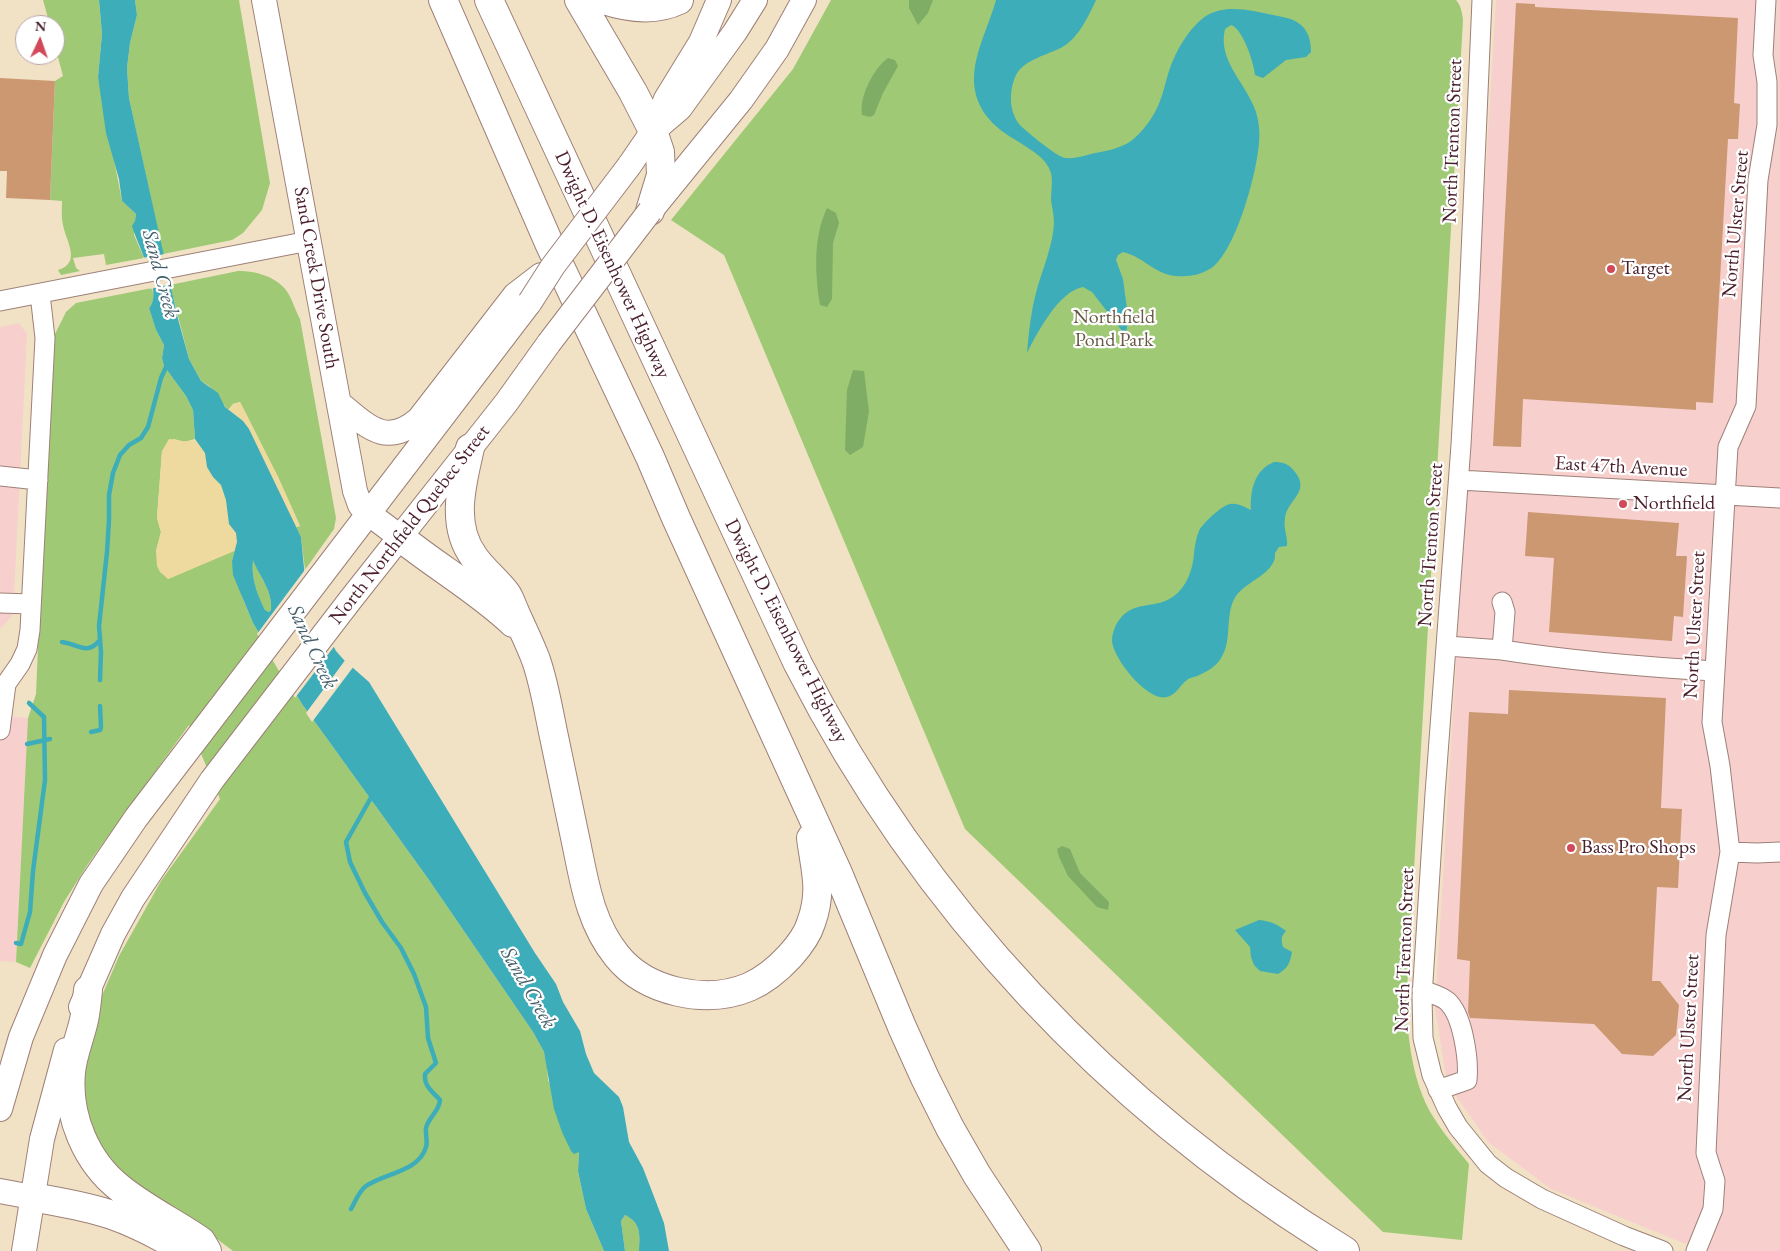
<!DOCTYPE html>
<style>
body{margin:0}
#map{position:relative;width:1780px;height:1251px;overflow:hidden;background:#f1e2c5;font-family:"EB Garamond",serif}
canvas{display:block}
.north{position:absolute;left:15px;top:15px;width:50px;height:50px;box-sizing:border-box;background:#fff;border:1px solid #b7a5aa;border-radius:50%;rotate:3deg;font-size:14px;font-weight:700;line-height:20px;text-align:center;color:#4a1f2b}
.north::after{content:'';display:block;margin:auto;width:18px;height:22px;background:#d1495b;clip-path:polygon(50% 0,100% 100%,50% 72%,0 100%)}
</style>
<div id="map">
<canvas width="1780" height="1251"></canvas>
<div class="north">N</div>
</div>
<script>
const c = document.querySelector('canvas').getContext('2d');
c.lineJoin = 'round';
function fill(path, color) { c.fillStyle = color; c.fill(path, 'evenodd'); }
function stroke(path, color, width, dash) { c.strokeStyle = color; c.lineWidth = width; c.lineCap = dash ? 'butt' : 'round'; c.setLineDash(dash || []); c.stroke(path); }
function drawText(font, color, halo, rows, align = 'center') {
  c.font = font + ' "EB Garamond",serif'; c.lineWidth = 4.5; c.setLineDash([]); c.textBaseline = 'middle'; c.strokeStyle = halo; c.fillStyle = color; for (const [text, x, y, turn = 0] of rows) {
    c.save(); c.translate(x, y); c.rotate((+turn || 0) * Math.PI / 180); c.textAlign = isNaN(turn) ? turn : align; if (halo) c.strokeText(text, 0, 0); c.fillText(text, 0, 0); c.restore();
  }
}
fill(new Path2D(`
 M1496,0H1780V1251H1706L1678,1241L1551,1189L1488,1142L1447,1083L1435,1008Z
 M19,323L27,334L13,615L0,629V327Z
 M0,716L28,718L16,962L0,961Z`), '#f7d0ce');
fill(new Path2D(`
 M43,0H99L102,34L98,77L122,201L136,214L134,235L144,258L106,265L104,254L73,258L76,268L80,271L61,275L58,270C82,263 66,241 63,225C61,217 62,209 62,201L50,200L55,81L63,76L55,46V25H50Z
 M135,0H239L270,183L262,210L243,233L232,240L163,254L129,98L127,68L130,43L137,15Z
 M831,0H1456C1461,6 1462,12 1463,20L1406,1008C1409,1044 1413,1083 1432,1115C1443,1133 1456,1148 1469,1164L1462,1240L1383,1232L965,829L724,255L671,220L793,69Z
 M238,271C255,271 275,276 286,290C292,298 295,310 300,319L336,518L334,529L305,570L301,537L296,527L300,526L278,477L240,402L233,404L228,410L209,386L201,381L189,359L170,285Z
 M152,288C154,296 154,302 149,308L156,330L164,345L162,358L164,366L186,396L193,410L195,439L184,442L174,439L162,451L157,518L161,532L156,551L168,579L235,550L232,561L242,597L253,623L302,704L429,880L533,1032L544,1052L547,1066L548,1080L579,1152L578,1171L586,1209L604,1251H233L213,1236L129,1183L103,1157L80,1096L95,1012L119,956L161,881L220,799L189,725L88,864L64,902L30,968L16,962L28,718L36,694L48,415L54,336L66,312L76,303Z
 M253,558C258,576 273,590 271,610L269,612L265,610C256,593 251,577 253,558Z
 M625,1215C641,1223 640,1234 639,1251H625L621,1221Z`), '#9fc975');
fill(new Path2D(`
 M909,0H933L928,13L918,25L909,8Z
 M888,58L895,60L898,66L883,93L874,115L870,117L862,115C859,97 873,69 888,58Z
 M827,208L836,213L839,223L833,243L832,299L827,307L820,305C815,273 813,238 827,208Z
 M853,370L864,371L869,411L863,447L850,455L845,450L847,390Z
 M1062,846L1070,849L1080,873L1109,902L1108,910L1097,907L1068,876L1059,857L1057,849Z`), '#7fad66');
fill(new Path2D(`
 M240,402L278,477L300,526L270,536L168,579L160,572L157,566L156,551L161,532L157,518L162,451L169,439C174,439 177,440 182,441C189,442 194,439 203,441L233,404Z`), '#eeda9e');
fill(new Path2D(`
 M99,0H135L137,15L130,43L127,68L129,98L178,319L189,359L201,381L218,393L225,407L243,421L249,429L301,537L305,578L313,606L336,651L344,660L369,682L535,953L556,984L563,1002L580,1031L586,1054L594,1073L619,1097L623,1107L629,1142L643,1168L653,1194L664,1223L669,1251H639C640,1234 641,1223 625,1215L621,1221L625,1251H604L586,1209L578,1171L579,1152L574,1154L571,1151L562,1132L554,1109L544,1052L533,1032L429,880L302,704L253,623L233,575L232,561L237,542L236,533L229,524L226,500L221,485L213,477L207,467L205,453L195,439L193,410L186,396L164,366L162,358L164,345L156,330L149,308C164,293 137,244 132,226L135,221L136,214L122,201L119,179L106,133L98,77L102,34ZM253,560C259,576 273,591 271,610L269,612L265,610C257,594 251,578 253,560Z
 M996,0H1096C1089,15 1079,37 1064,46C1049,55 1024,59 1016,75C1008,92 1009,116 1023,128C1030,134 1058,158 1066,158C1076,159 1086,155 1095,153C1107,151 1121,148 1131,141C1143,132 1155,115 1160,101C1164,91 1166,79 1170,68C1176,51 1188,30 1203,18C1223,3 1250,10 1273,15C1283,17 1293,18 1301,25C1309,32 1311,42 1311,52L1306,57L1286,60L1263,78L1255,75C1254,63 1243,29 1231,25L1225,29C1217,61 1247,84 1256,112C1259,122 1260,132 1259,142C1257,173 1237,246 1214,266C1207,272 1195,276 1186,276C1156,279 1148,258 1123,252L1118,255L1116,260L1123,279L1125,294L1128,315L1126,336L1092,292L1083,287C1059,291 1037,333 1027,353C1029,332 1031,310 1037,289C1043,268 1053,245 1054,223C1054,215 1052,208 1051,200C1051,191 1053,182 1051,173C1047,159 1034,152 1022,144C1011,137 998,130 989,119C957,80 985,40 996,0Z
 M1274,462C1283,462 1289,464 1295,472C1311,492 1287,500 1285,518C1283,528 1288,537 1287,546L1279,547L1275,553C1277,573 1246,581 1236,596C1224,614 1233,640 1221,658C1216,667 1206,672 1197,676C1194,677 1189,678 1187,680C1179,686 1177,694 1167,697C1147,702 1113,658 1112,641C1112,634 1114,629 1117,623C1132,599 1152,610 1171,598C1186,589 1193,570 1194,553C1195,545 1196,538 1199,531C1202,524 1222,505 1230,504C1238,503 1244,507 1251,510C1250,491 1254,470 1274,462Z
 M1259,920C1270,921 1277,924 1286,931C1281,936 1281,940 1283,947L1292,952C1290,963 1288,968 1278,974L1260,971L1254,965L1251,957L1250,947L1235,930Z`), '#3dadb9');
fill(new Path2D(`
 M165,254L172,284L150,289L142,258Z
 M307,567L308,578L316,606L336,644L295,698L257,634Z
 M346,659L354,666L312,722L306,713Z`), '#f1e2c5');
stroke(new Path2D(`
 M62,642C78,644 87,656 100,640
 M100,680L101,652L99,626L107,552L109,520V495L113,473L120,455L129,445L141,438L148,427L161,378L167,365
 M91,732L100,730L101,727L100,706
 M27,744L50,739
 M16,943L21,944L30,912L33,871L45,780L44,717L29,703
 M351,1209C355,1202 359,1191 366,1186C384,1173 419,1172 426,1147C428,1141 425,1134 426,1128C429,1116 439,1112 440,1100C432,1091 424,1087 425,1074L436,1063L428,1038L426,1007L414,974L401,948L382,922L365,893L350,862L346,842L373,794`), '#3dadb9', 4.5);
fill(new Path2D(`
 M1516,3L1535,4V7L1738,18L1734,103L1740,104L1738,139H1728L1713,403L1696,402V410L1523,399L1521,447L1493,446Z
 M0,78L55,81L50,200L6,198L7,171H0Z
 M1528,512L1679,523L1676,556H1687L1683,617L1674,616L1672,641L1549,632L1554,558L1525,556Z
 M1509,690L1666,698L1661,808L1682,809L1678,888L1657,887L1652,981H1660L1679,1005L1676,1035L1653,1056L1622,1054L1594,1024L1470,1018L1468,1012L1470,961L1457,959L1469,712L1508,714Z`), '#cc9872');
const minor = new Path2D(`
 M1482,0L1469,300L1461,445L1435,794L1422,997L1423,1038L1432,1075L1447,1108L1458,1127L1488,1164L1506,1178L1542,1199L1624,1236L1663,1251
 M0,301L309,241
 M0,476L38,480
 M1459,480L1780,498
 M0,603L31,604
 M1447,646L1502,650L1505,612L1502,602
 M1502,650C1573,661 1644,667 1715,671
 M0,730L6,684L20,664L27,649L30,630L45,338L40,294
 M1730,852L1757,853L1780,852
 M1422,990C1430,993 1441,996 1447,1001C1463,1015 1469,1060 1467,1080L1438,1090
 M1696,1251L1713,1209L1715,1181L1706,1153L1716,935L1730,852L1720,766L1712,722L1728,447L1746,406L1758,180L1767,125V82L1763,55L1766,0`);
const major = new Path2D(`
 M264,0L355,491L360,505L364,510L400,537
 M655,127L666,99L701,42L719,0
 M629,166L653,131L680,108L735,32L755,0
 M653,208L741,100L777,49L804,0
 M339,403C367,426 386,448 419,419L515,295L541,275
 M81,1007L113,934L133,898L212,780L351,599L506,403L549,343
 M0,1109L21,1037L55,955L91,884L136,818L530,302
 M0,1191L32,1197
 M24,1251L42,1139L66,1050`);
const highway = new Path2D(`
 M443,0L549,243L650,457L676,518L838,873L902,1027L925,1078L950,1128L977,1175L1027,1251
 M489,0L798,664C923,909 1111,1108 1345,1251
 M579,0L633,92L653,131L660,152L661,175L650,211
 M604,0C628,8 656,11 679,0
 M470,448C462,483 450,525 474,557C483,570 496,580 506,593C510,598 512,606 515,612C522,628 530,644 536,660C544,683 548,708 553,732C561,771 569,809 577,847C585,886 591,924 617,956C646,992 706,1005 749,987C765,980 778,969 790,956C799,946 807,936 811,923C823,890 815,870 811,838
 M400,537C437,567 478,590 513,623
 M88,990C87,1000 86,1011 84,1020C80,1038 73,1053 71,1072C67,1116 86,1162 121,1189C146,1209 175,1223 201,1241L207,1251
 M32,1197C59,1202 86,1206 112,1215C138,1224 162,1237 185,1251`);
stroke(minor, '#9e8078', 21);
stroke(major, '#9e8078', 26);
stroke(highway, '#9e8078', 30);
stroke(minor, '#fff', 19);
stroke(major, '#fff', 24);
stroke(highway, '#fff', 28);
const majorBridge = new Path2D(`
 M530,302L553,266L629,166
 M549,343L650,211`);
stroke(majorBridge, '#9e8078', 26, []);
stroke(majorBridge, '#fff', 24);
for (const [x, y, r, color] of [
 [1611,269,5,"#d1495b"],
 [1623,504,5,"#d1495b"],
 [1571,848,5,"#d1495b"]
]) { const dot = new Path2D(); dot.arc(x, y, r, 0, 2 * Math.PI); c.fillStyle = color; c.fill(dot); stroke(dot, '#fff', 2); }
drawText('20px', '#4a1f2b', '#fff', [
 ["North Trenton Street",1453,141,-88],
 ["North Ulster Street",1736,224,-85],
 ["Dwight D. Eisenhower Highway",612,265,65],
 ["Sand Creek Drive South",316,278,80],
 ["East 47th Avenue",1621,467,3],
 ["North Northfield Quebec Street",410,525,-52],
 ["North Trenton Street",1431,545,-86],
 ["North Ulster Street",1695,625,-87],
 ["Dwight D. Eisenhower Highway",786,631,63],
 ["North Trenton Street",1405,950,-88],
 ["North Ulster Street",1689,1028,-87]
]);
drawText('20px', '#4a1f2b', '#fff', [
 ["Target",1621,269],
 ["Northfield",1633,504],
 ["Bass Pro Shops",1581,848]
], 'left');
drawText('20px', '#685a45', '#fff', [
 ["Northfield",1114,318],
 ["Pond Park",1114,341]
]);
drawText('italic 21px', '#445f6b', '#fff', [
 ["Sand Creek",160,274,75],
 ["Sand Creek",312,647,65],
 ["Sand Creek",528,988,60]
]);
</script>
